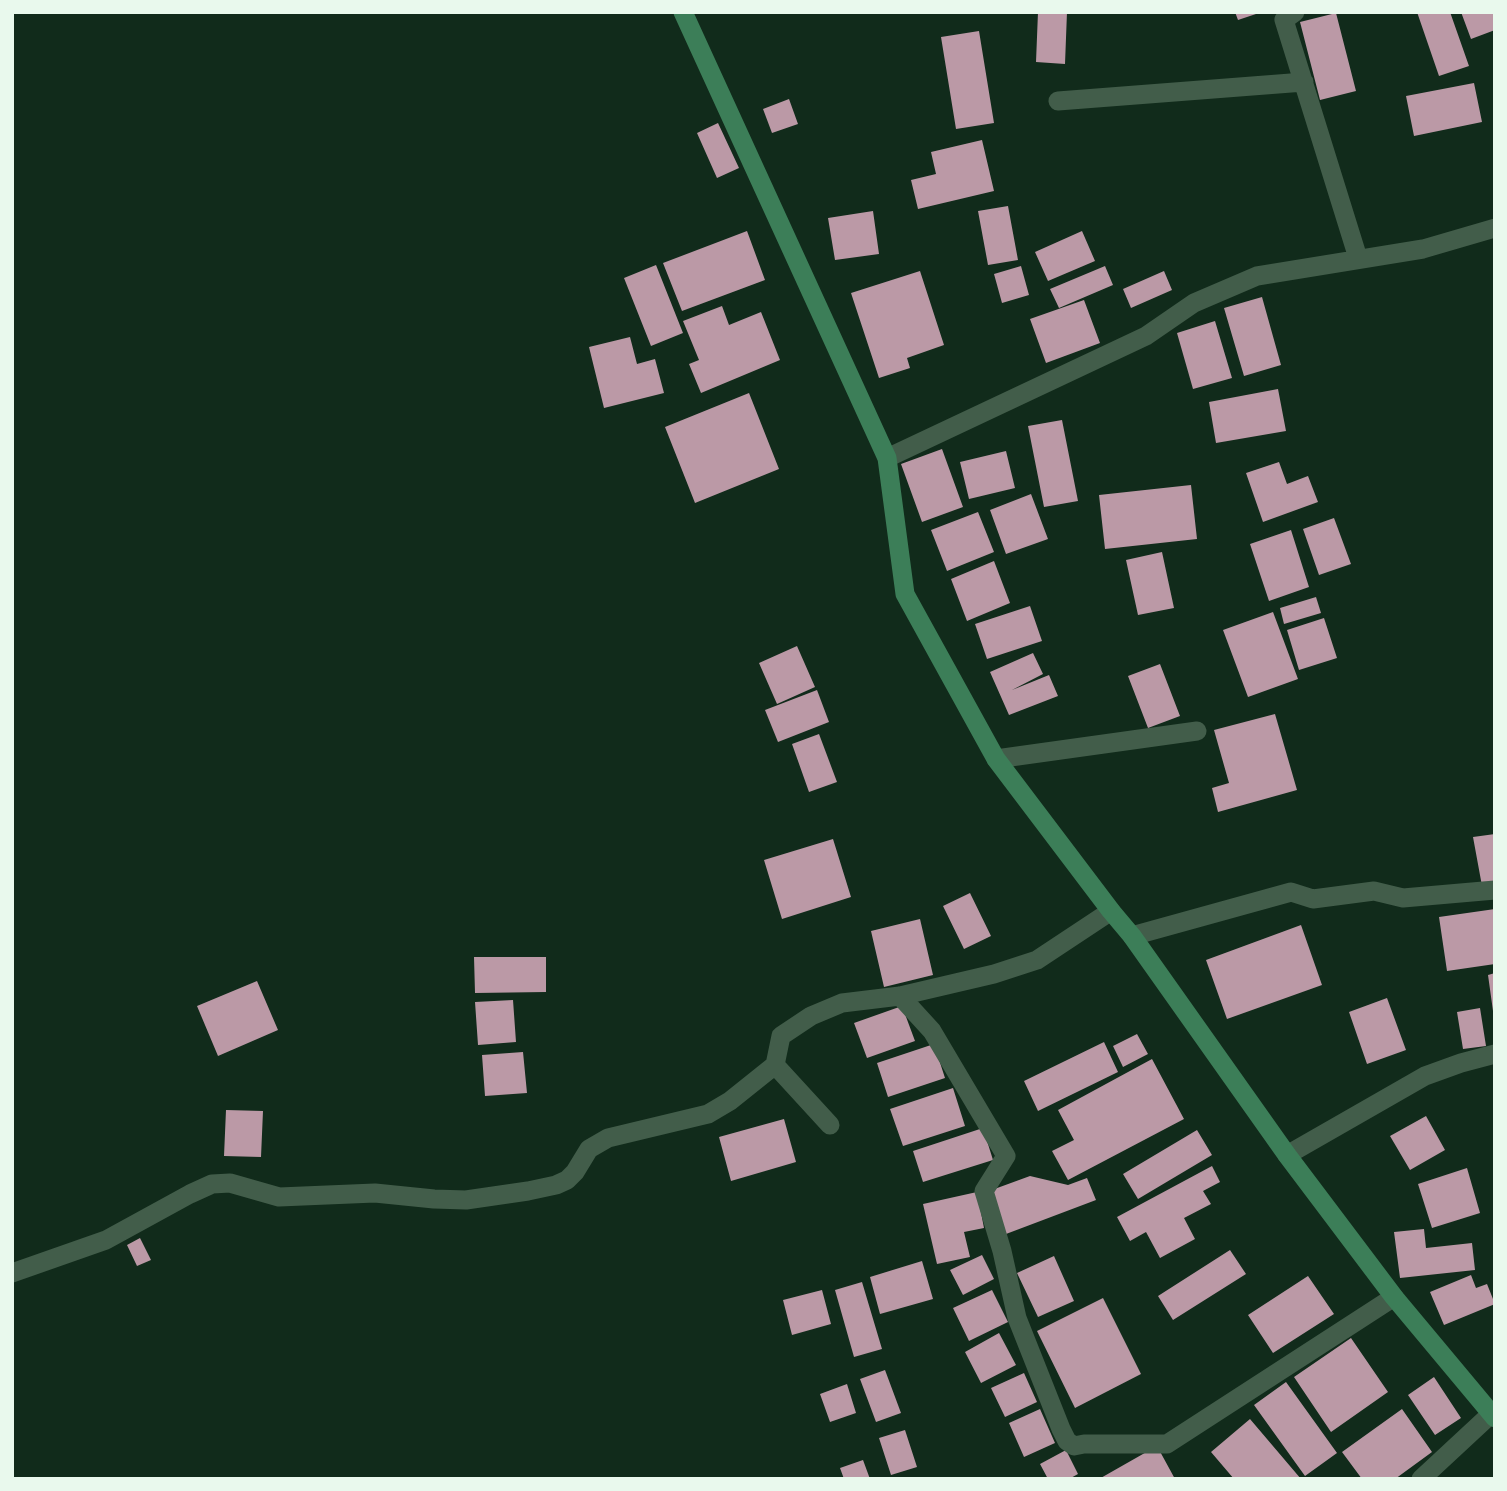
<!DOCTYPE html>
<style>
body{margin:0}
#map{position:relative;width:1507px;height:1491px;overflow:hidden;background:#112b1b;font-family:"Crimson Pro",serif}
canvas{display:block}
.frame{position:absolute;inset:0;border:14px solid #e9f9ed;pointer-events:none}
</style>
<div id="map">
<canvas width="1507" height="1491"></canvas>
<div class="frame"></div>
</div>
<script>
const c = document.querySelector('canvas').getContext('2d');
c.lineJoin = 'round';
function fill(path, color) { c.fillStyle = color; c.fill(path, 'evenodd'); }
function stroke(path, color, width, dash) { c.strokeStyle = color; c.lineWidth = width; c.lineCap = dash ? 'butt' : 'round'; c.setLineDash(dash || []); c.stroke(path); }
fill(new Path2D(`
 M1038,12H1067L1065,64L1036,62Z
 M1235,12H1259V13L1238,20Z
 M1417,12H1450L1469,66L1439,76Z
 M1461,12H1495V30L1471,39Z
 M1336,13L1356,91L1320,100L1300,22Z
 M979,31L994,123L956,129L941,37Z
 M1474,83L1482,122L1414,136L1406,96Z
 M789,99L798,124L772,133L763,109Z
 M718,123L739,168L717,178L697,133Z
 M982,140L994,191L918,209L911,180L936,174L931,152Z
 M1008,206L1018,260L988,265L978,211Z
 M873,211L879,254L835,260L828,218Z
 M747,231L765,280L682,311L663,263Z
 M1082,231L1095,261L1048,281L1035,252Z
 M656,265L683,333L651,346L624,278Z
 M1021,266L1029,295L1002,303L994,274Z
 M1105,266L1113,285L1059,308L1050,289Z
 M920,271L944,345L907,358L910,368L879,378L851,293Z
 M1164,271L1172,290L1131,308L1123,289Z
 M1262,297L1281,365L1244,376L1224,308Z
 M1084,300L1100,343L1046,363L1030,319Z
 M722,306L729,325L761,312L780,360L701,393L689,364L699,360L683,321Z
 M1215,321L1232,378L1193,389L1177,333Z
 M630,337L637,364L655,359L664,393L604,408L589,347Z
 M1278,389L1286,431L1216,443L1209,402Z
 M749,393L779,469L695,503L665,427Z
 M1062,420L1078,501L1044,507L1028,426Z
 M942,449L963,507L922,522L901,464Z
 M1006,451L1015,488L969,499L960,462Z
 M1279,462L1287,484L1308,476L1318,502L1263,522L1246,473Z
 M1191,485L1197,539L1105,549L1099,495Z
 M1031,494L1048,539L1006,554L990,510Z
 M978,512L994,552L947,571L931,530Z
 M1334,518L1351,564L1319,575L1303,529Z
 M1291,530L1309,587L1269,601L1250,544Z
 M1162,552L1174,608L1138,615L1126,560Z
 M994,561L1010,603L967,621L951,579Z
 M1316,597L1321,613L1284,624L1280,608Z
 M1030,606L1042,641L987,659L975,624Z
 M1273,612L1298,679L1248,697L1223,630Z
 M1324,618L1337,658L1299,670L1287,630Z
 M797,646L815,687L777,704L759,663Z
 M1033,653L1043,674L1012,690L1049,675L1058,696L1009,715L990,672Z
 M1160,664L1180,716L1148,728L1128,676Z
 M817,690L829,722L778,742L765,710Z
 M1275,714L1297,790L1218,812L1212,788L1229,783L1214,730Z
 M819,734L837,782L809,792L792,744Z
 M1495,834V884L1482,886L1473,837Z
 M833,839L851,897L782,919L764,860Z
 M970,893L991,936L964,949L943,906Z
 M1495,909V964L1447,971L1439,917Z
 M920,919L933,975L884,987L871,931Z
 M1301,925L1322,985L1227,1019L1206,960Z
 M474,957H546V992L475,993Z
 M1495,973V1011H1493L1488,975Z
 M257,981L278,1030L218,1056L197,1006Z
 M1387,998L1406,1050L1367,1064L1349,1012Z
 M513,1000L516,1042L478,1045L475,1002Z
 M902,1006L915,1041L867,1058L854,1023Z
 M1480,1008L1486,1046L1463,1049L1457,1012Z
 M1137,1034L1148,1054L1123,1067L1113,1046Z
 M1104,1042L1118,1072L1038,1111L1024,1081Z
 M934,1044L945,1078L888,1097L877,1063Z
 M523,1052L527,1093L485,1096L482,1055Z
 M1152,1059L1184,1119L1068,1180L1052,1151L1074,1140L1058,1110Z
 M953,1088L965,1126L903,1146L890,1109Z
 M226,1110L263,1111L261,1157L224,1156Z
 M1426,1116L1445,1150L1410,1170L1390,1136Z
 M784,1119L796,1162L731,1181L719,1137Z
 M983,1128L993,1160L923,1182L913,1151Z
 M1197,1130L1212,1155L1138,1199L1123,1174Z
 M1212,1166L1220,1182L1203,1191L1211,1204L1184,1218L1195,1239L1160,1258L1146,1232L1130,1241L1117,1217Z
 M1467,1168L1480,1213L1432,1228L1418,1184Z
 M1030,1176L1068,1185L1087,1178L1096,1200L1006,1234L989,1191Z
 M977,1192L984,1228L964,1232L970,1257L937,1264L923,1204Z
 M1424,1229L1426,1248L1472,1243L1475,1270L1400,1278L1394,1232Z
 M140,1238L151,1260L137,1266L127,1245Z
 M1230,1250L1246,1274L1173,1320L1158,1296Z
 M982,1255L994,1279L963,1295L950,1270Z
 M1054,1256L1074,1301L1038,1317L1017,1273Z
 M922,1261L933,1299L880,1314L870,1277Z
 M1471,1275L1476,1288L1487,1284L1495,1304L1444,1325L1430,1292Z
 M1308,1276L1334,1314L1273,1353L1248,1315Z
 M862,1282L882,1349L854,1357L835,1290Z
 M822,1290L831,1324L792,1335L783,1300Z
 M992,1290L1008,1322L969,1341L953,1308Z
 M1103,1298L1141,1374L1075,1408L1037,1331Z
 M999,1333L1016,1365L981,1383L965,1352Z
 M1351,1338L1388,1392L1331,1432L1294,1377Z
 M885,1370L901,1413L876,1422L860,1379Z
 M1024,1373L1037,1402L1005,1417L991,1388Z
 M1434,1377L1461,1418L1435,1435L1408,1395Z
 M1286,1382L1337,1453L1305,1476L1254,1405Z
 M847,1384L856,1413L830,1422L820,1394Z
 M1040,1409L1055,1443L1024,1457L1009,1423Z
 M1402,1409L1432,1452L1395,1479H1362L1342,1452Z
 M1250,1419L1301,1479H1234L1211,1452Z
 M905,1430L917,1467L891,1475L879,1438Z
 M1157,1446L1175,1479H1099Z
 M1066,1450L1078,1474L1069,1479H1048L1040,1464Z
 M863,1460L870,1479H844L840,1468Z`), '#bb99a6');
stroke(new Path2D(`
 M1295,12L1284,20L1358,258
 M1058,101L1304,82
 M887,458L1146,336L1194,303L1257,276L1423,249L1495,228
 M996,759L1197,731
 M1132,936L1291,892L1313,899L1374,891L1403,898L1495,890
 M900,996L932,1031L1006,1156L984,1191L1002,1251L1017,1318L1061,1429L1067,1441L1074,1446L1084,1444H1167L1394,1297
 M775,1065L830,1125
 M1287,1155L1425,1076L1461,1063L1495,1054
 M12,1273L106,1240L190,1194L212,1184L230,1183L279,1197L375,1193L434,1199L466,1200L528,1191L556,1185L567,1180L575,1172L589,1149L608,1138L708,1114L730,1101L775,1065L781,1036L811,1016L842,1003L900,996L994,974L1037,960L1111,911
 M1421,1479L1491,1414`), '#425d4a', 19);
stroke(new Path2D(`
 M683,12L887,458L905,594L996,759L1111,911L1132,936L1287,1155L1394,1297L1495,1418`), '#3c7e58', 19);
</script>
